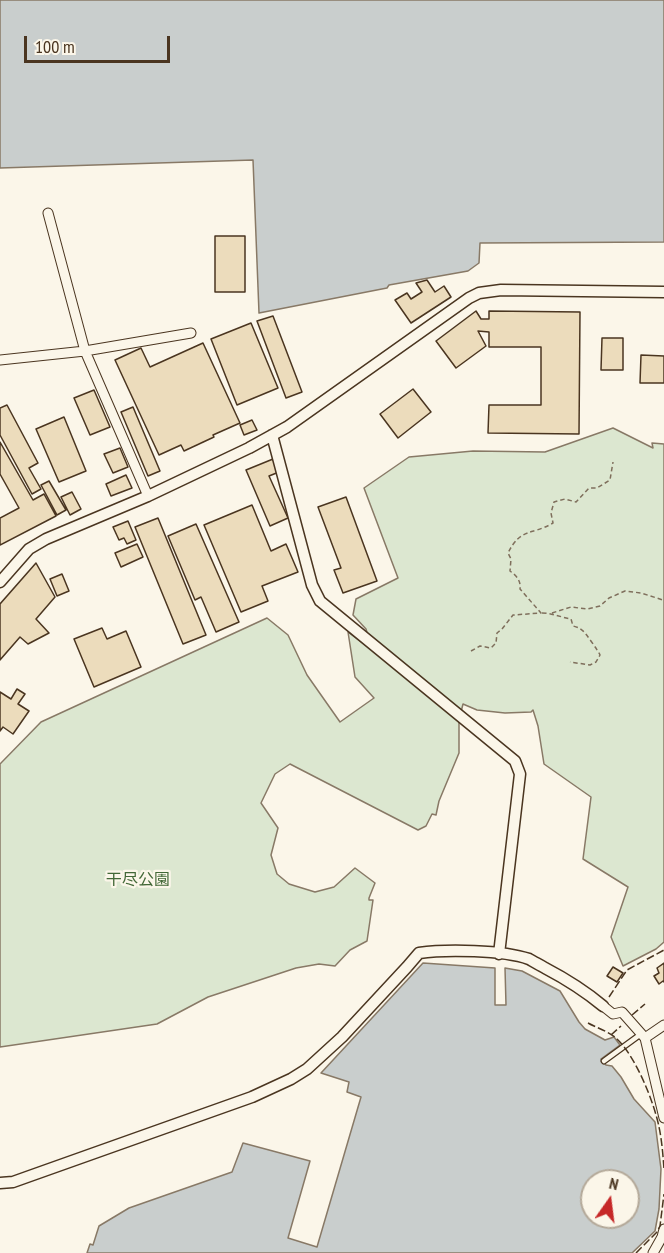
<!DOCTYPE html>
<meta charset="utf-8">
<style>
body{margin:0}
#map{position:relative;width:664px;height:1253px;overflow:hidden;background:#fbf6e9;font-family:"PT Sans Narrow",sans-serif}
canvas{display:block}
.north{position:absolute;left:580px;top:1169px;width:60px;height:60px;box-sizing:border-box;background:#fbf6e9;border:2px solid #b4a999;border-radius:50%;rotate:14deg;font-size:16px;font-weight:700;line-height:24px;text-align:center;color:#4a3520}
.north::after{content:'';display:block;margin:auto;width:21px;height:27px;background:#c62828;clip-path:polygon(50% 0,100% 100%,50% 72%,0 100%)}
.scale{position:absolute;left:24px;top:36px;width:146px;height:27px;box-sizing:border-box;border:3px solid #4a3520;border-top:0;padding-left:8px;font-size:18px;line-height:21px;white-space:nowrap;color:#4a3520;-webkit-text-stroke:4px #fbf6e9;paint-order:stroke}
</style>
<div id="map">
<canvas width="664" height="1253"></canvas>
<div class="north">N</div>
<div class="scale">100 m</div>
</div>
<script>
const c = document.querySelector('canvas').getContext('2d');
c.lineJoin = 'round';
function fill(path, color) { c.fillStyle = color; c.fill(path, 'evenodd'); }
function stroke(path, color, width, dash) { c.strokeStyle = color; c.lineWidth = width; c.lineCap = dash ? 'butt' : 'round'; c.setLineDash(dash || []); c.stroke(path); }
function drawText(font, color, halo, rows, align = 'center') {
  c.font = font + ' "PT Sans Narrow","Noto Sans JP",sans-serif'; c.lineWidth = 4.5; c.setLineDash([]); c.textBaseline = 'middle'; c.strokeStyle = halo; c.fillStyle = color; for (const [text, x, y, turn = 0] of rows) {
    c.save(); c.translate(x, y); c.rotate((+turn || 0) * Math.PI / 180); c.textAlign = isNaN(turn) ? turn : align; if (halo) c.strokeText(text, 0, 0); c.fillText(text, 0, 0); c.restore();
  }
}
const green = new Path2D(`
 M613,428L653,448L652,443L664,444V942L656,949L623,966L611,937L628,887L583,859L591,797L544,764L538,726L533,710L531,712L505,713L477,710L463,704L459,720V753L439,801L436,815L432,814L426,826L418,830L290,764L275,774L261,803L278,828L271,855L277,874L289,884L315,892L334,887L355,868L375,883L369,898V900H373L367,941L350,950L335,966L319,964L296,968L208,997L157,1024L0,1047V764L41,722L267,618L288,635L307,675L340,722L374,698L355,677L348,632L372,650L366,629L353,615L356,599L398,578L364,488L409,457L473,451L545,452Z`);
fill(green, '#dce7d0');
stroke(green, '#887966', 1.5);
const water = new Path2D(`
 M0,0H664V242L480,243L479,263L468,271L389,285L387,288L259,313L253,160L0,168Z
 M423,963L495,968V1005H506L505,968L522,971L560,991L579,1022L585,1029L605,1040L614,1037L620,1045L601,1059L606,1065L612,1066L621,1077L634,1099L655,1122L661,1169L659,1209L655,1231L632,1253H87L90,1244L93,1245L99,1226L129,1208L232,1172L243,1143L310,1161L288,1238L317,1247L361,1097L347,1092L349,1082L321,1073ZM592,1181H628V1217H592Z`);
fill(water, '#c9cecd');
stroke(water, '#887966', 1.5);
const building = new Path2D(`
 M215,236H245V292H215Z
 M427,280L435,292L444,286L451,297L411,323L395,300L407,293L411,299L422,292L416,283Z
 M476,311L481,319H489V311L580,312L579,434L488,433L489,405H541V347H489V332L478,331L486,346L456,368L436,341Z
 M273,316L302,392L286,398L257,321Z
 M251,323L278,388L237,405L211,339Z
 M602,338H623V370H601Z
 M203,343L240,423L213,435L214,437L184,451L181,445L159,455L115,360L141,348L150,367Z
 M641,355L664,356V383H640Z
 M413,389L431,412L398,438L380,414Z
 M94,390L110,427L90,435L74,398Z
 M7,405L38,463L29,468L41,489L32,494L0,435V408Z
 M133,407L160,471L148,476L121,412Z
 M64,417L86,471L59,482L36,429Z
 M252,420L257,430L244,435L240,425Z
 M0,442L33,500L44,494L56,516L0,545V518L19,508L0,474Z
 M120,448L128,467L113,473L104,454Z
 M273,459L279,472L269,476L288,518L270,526L246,470Z
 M126,475L132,488L111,496L106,484Z
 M49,481L66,510L57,515L41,485Z
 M72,492L81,509L70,515L61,497Z
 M346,497L377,581L343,593L334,570L341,568L318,507Z
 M252,505L271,551L286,544L298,572L262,586L268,601L241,612L204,525Z
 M158,518L206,635L183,644L135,527Z
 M128,521L136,540L127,544L124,538L119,540L113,527Z
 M196,524L239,622L216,632L201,597L195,600L168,536Z
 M137,544L143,557L121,567L115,553Z
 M36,563L55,597L36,619L49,633L28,644L20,637L0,660V604Z
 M62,574L69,591L57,596L50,579Z
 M102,628L107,639L126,631L141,667L94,687L74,639Z
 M17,689L25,694L18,704L29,711L13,734L3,727L0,731V692L11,699Z
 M664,963V982L663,981L659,984L654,976L659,973L657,968Z
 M613,967L623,973L617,982L607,976Z`);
fill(building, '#ecdcbc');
stroke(building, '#4a3520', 1.5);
const service = new Path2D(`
 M604,1061L641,1034`);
const minor = new Path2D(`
 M48,213L85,351L191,333
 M0,360L85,351L148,496
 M603,1006L613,1014L622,1012L645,1038L664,1118
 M645,1038L664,1025
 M653,1253L662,1237L664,1229`);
const tertiary = new Path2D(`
 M272,435L312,585L320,601L515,761L520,774L499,954
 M0,582L29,549L46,539L148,496L249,448L287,427L469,298L479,293L501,290L664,292
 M0,1183L13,1182L27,1177L252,1097L291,1079L307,1069L342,1037L407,967L419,953C446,949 503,950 529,959C534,962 540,965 545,968C566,979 585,991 603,1006`);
stroke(service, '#4a3520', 7);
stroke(minor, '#4a3520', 11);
stroke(tertiary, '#4a3520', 13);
stroke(new Path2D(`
 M542,613C552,613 560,617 571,619L573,626C577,627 580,628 583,631C585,632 599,652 600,655L596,662L590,665L570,662
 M552,613L571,607L587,609L600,606L609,598L625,591L641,593L663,600
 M471,651L480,646L491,648L496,643L497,633L502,629L513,615L541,613L520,589C521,581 517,576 510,571L511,559L508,553C521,527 531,536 553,523L551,513L554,502L565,499L576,502L589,488H597L610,480L613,462`), '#7f6f5c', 1.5, [4.5, 3]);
stroke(service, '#fbf6e9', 4.5);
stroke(minor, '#fbf6e9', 9);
stroke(tertiary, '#fbf6e9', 10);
stroke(new Path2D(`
 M609,997L627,970L664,950
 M632,1015L645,1004
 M588,1023C597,1028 610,1032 617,1039C636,1057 654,1102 659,1127C662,1141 663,1156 664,1169
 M611,1035L621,1026
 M636,1253L657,1232L660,1226L664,1194`), '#4a3520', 1.5, [8, 3]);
drawText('16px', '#436837', '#fbf6e9', [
 ["干尽公園",138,880]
]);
</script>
